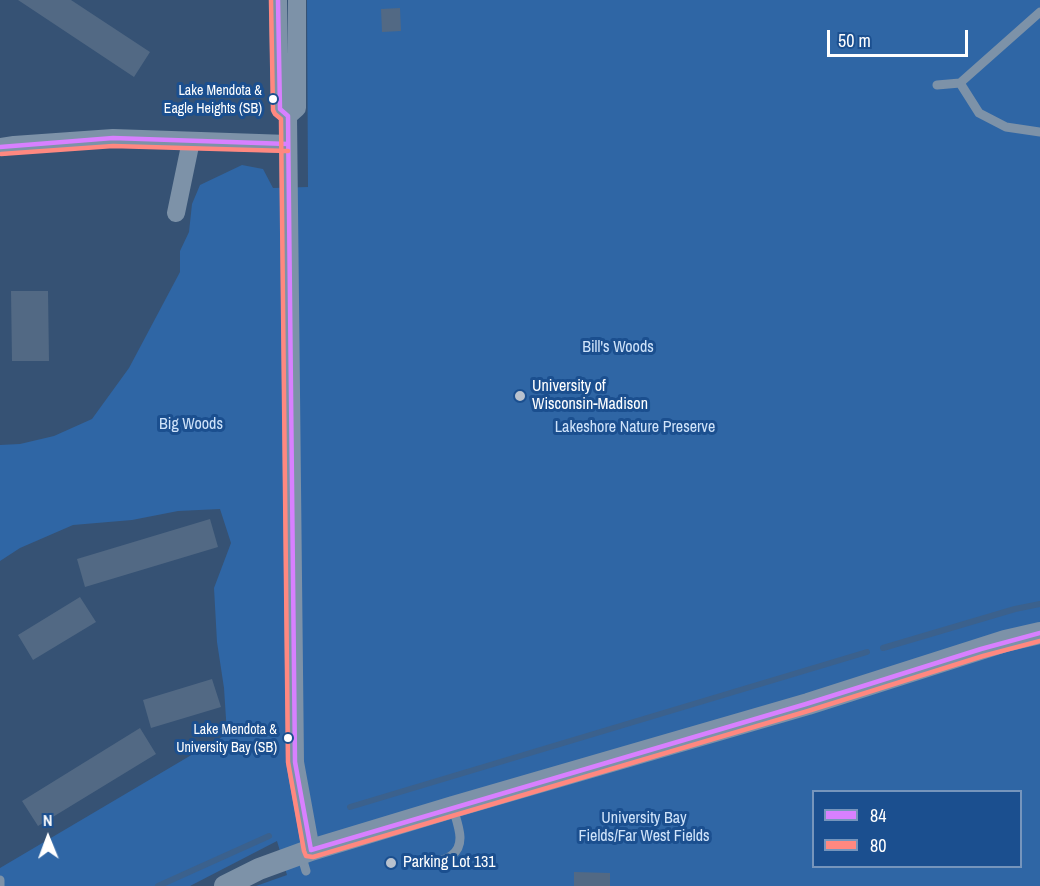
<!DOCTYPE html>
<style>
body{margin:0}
#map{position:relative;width:1040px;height:886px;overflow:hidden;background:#365274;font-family:"Archivo Narrow",sans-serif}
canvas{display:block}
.legend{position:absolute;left:812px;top:790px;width:210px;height:78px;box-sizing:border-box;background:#1b4f8f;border:2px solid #7695bc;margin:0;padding:8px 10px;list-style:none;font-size:18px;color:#fff}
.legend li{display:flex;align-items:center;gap:12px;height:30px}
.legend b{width:30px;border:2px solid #7695bc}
.north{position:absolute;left:18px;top:808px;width:60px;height:60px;-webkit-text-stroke:4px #1b4f8f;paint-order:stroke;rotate:359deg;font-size:16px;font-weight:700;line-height:24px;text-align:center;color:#fff}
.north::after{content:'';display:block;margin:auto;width:21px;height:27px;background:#fff;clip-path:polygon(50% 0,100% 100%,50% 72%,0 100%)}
.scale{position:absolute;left:827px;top:30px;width:141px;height:27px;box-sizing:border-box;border:3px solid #fff;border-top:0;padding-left:8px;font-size:18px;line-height:21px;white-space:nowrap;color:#fff;-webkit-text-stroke:4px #1b4f8f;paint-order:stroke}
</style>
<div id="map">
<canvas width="1040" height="886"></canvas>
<ul class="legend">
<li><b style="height:8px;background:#d880ff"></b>84</li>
<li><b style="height:8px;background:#ff8880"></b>80</li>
</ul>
<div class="north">N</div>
<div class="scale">50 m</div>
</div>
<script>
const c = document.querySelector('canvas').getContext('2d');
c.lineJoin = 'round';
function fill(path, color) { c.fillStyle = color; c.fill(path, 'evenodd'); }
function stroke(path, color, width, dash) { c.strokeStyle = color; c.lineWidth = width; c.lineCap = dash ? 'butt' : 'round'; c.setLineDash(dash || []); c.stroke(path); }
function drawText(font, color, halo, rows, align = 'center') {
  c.font = font + ' "Archivo Narrow",sans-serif'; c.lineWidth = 6; c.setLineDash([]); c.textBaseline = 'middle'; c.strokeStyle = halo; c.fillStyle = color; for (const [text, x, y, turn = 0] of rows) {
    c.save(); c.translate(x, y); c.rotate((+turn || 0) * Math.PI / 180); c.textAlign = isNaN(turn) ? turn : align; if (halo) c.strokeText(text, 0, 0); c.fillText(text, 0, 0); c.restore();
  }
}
fill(new Path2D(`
 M307,0H1040V886H256L287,875L277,841L190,886H0V868L227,734L224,688L217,642L214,588L231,543L220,509L178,511L132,520L73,525L20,548L0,561V445L20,444L54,436L92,419L129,368L180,272V251L189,232L192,204L200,185L242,165L263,169L273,188L308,187ZM814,792H1020V866H814Z`), '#2f66a5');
stroke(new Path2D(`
 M883,648L1015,609L1040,604
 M350,807L867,652
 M158,886L269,836`), '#3b618d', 6);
fill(new Path2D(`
 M18,0H71L150,52L134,77Z
 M400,8L401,31L382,32L381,9Z
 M11,291H48L49,361H12Z
 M210,519L218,547L85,587L77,559Z
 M80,597L96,622L33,660L18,635Z
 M212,679L221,707L151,728L143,700Z
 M140,728L156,754L38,826L22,801Z
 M574,872L610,873V886H574Z`), '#526984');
stroke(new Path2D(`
 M960,83L979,113L1006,127L1040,132
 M937,85L960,83L1040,12
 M301,854L306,871
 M438,862C442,860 448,858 452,855C467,844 457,823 453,808
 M0,880V886`), '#7d92a8', 9);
stroke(new Path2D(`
 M278,0L280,109L288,116L295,762L311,850
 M288,116L297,108V0
 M0,147L14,145L113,138L288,144
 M176,213L191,141`), '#7d92a8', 18);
stroke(new Path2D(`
 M225,886L259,869L311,850L453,807L808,704L1005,641L1040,633`), '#7d92a8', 22);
stroke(new Path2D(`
 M278,0L280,109L288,116L295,762L311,850L806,704L981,649L1040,633
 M0,147L113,138L288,144`), '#d880ff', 4.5);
stroke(new Path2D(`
 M271,0L273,110L275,114L281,119L288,762L304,851L306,856L313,857L808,711L983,656L1040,641
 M1,154L113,146L288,151`), '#ff8880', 4.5);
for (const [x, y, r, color] of [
 [273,99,5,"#fff"],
 [520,396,6,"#b9c2ce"],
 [288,738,5,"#fff"],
 [391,863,6,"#b9c2ce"]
]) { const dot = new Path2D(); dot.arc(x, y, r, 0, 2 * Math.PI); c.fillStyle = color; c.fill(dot); stroke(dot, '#1b4f8f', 2); }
drawText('14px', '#fff', '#1b4f8f', [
 ["Lake Mendota &",262,91],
 ["Eagle Heights (SB)",262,109],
 ["Lake Mendota &",277,730],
 ["University Bay (SB)",277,748]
], 'right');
drawText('16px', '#cfe3fa', '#1b4f8f', [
 ["Bill's Woods",618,348],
 ["Big Woods",191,425],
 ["Lakeshore Nature Preserve",635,428],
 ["University Bay",644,819],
 ["Fields/Far West Fields",644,837]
]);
drawText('16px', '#fff', '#1b4f8f', [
 ["University of",532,387],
 ["Wisconsin-Madison",532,405],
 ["Parking Lot 131",403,863]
], 'left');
</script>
